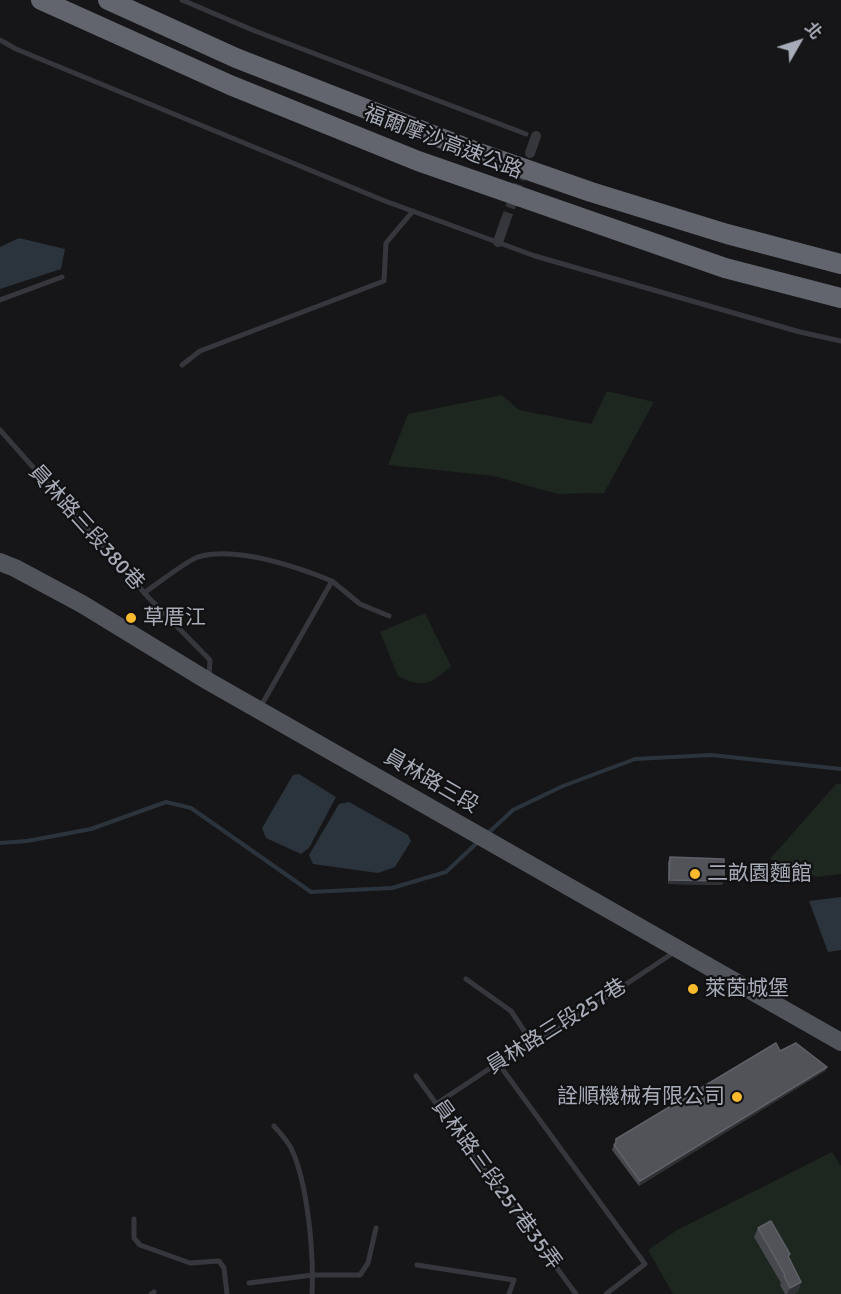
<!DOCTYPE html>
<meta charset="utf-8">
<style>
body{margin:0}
#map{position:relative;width:841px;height:1294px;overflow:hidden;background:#161618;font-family:Signika,"Noto Sans TC",sans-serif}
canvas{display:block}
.north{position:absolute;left:769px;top:12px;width:60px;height:60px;-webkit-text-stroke:4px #111113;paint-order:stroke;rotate:51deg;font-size:16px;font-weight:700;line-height:24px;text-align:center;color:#a7acb8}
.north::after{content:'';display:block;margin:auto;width:21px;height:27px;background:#a7acb8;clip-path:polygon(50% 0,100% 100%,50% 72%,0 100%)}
</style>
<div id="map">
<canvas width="841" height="1294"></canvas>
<div class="north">北</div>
</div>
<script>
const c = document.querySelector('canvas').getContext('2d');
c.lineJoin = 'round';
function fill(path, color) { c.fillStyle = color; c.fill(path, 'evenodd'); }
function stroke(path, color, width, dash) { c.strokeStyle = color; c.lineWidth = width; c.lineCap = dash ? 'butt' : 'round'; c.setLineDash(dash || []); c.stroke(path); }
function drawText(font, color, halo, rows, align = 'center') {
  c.font = font + ' Signika,"Noto Sans TC",sans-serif'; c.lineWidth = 4.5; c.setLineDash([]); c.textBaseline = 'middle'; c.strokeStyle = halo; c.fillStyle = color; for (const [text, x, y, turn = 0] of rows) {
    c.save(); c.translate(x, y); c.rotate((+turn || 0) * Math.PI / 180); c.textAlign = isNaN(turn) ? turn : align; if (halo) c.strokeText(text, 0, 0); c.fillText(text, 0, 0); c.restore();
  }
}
fill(new Path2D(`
 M607,391L654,402L604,493L557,494L494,476L388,465L408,414L502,395L519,410L591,424Z
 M425,613L451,666C431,684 423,689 398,676L380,632Z
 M836,784H841V874L817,877L770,859Z
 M832,1152L841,1166V1294H673L648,1250L677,1230Z`), '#1d261f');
fill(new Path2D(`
 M19,238L65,249L61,269L0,289V247Z
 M299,774L336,797L309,848L301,854L266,838L262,828L293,775Z
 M349,802L408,835L411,841L395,867L378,873L313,864L309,855L339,804Z
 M841,897V950L828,952L809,901Z`), '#2b343c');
stroke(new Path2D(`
 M487,834L513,810L563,786L635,759L711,755L841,769
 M0,843L27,841L91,829L166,802L191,808L311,892L392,888L446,872L479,841`), '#2b343c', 4);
stroke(new Path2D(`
 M505,222L525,166`), '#333438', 10, [10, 5]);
stroke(new Path2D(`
 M182,0L255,31L526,134
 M0,40L16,49L385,201L535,256L800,332L841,341
 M0,300L62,277
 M182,365L200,351L384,281L386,243L413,211
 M0,430L149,598L210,660L209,677
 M332,581L360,604L389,616
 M144,593C156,585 186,561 198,557C236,546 297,567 332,581L261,706
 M466,979L511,1011L531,1041
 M498,1063L645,1264L606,1294
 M416,1076L576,1294
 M436,1104L498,1063L517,1053L531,1041L542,1040L676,951
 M274,1126C280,1133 287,1140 291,1148C308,1183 314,1256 312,1294
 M134,1219V1238L140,1245L190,1263L219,1261L224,1268L227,1294
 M417,1265L514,1280L509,1294
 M249,1283L313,1275H360L368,1263L376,1228
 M151,1294L154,1292`), '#36373d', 5);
stroke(new Path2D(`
 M530,153L536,136
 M498,242L505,222`), '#36373d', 10);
stroke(new Path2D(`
 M0,562L15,568L82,604L208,681L841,1042`), '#52545c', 18);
stroke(new Path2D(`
 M41,0L230,85L418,161L725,268L841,298
 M108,0L236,58L479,153L591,192L727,234L841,264`), '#62656e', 20);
fill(new Path2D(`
 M670,857L722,885L668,884V862Z
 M780,1051L827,1067L825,1071L639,1186L612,1150L616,1139Z
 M758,1228L789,1258L801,1282L798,1292L793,1294H785L780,1285L781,1283L754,1237Z`), '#47484d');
fill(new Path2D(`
 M669,880L724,881L722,885L668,884Z
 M827,1067L825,1071L639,1186L640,1181Z
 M801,1282L798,1292L793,1294H787L790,1288Z`), '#2f3033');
const building = new Path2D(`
 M670,857L724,859V881L669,880Z
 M776,1043L780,1051L796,1043L827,1067L640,1181L614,1145L616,1143V1139Z
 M771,1221L790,1254L788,1256L801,1282L790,1288L784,1276L785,1275L758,1228Z`);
fill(building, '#525359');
stroke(building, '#5f6168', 1.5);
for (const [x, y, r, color] of [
 [131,618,6,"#f9bb2d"],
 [695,874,6,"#f9bb2d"],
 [693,989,6,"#f9bb2d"],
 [737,1097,6,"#f9bb2d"]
]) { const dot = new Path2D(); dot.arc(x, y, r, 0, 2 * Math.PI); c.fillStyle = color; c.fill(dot); stroke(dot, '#111113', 2); }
drawText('21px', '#a7acb8', '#111113', [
 ["福爾摩沙高速公路",443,143,21],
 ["員林路三段380巷",86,528,48],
 ["員林路三段",431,782,30],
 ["員林路三段257巷",557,1027,-32],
 ["員林路三段257巷35弄",496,1185,54]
]);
drawText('21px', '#a7acb8', '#111113', [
 ["草厝江",143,618],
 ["二畝園麵館",707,874],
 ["萊茵城堡",705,989],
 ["詮順機械有限公司",725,1097,"right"]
], 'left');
</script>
